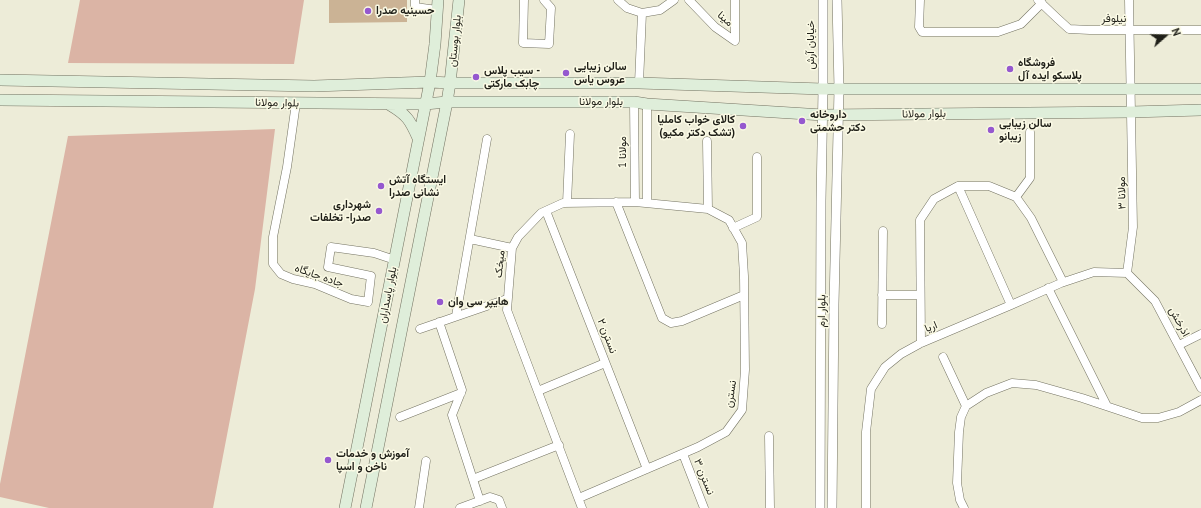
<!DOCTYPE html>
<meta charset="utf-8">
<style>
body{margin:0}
#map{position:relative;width:1201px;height:508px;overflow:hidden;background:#edecd8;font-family:"PT Sans",sans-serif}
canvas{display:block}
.north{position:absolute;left:1145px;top:16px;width:40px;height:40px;-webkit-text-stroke:3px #fbfae5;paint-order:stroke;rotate:70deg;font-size:11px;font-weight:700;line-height:16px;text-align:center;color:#1f1f18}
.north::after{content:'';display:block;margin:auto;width:14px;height:18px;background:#1f1f18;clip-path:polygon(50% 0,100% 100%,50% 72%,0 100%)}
</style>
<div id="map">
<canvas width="1201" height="508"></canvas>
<div class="north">N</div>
</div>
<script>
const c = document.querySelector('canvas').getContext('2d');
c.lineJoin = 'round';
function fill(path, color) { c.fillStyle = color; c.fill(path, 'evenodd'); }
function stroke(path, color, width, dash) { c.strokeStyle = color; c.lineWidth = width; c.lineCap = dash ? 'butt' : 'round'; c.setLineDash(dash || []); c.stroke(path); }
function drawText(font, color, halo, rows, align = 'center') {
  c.font = font + ' "PT Sans",Vazirmatn,sans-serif'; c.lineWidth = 3; c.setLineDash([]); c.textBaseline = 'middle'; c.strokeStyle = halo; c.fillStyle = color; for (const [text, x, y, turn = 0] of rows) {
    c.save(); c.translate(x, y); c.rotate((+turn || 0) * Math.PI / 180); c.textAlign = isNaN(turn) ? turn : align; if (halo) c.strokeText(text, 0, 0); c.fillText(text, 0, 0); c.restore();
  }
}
fill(new Path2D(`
 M80,0H304L294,64L68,63Z
 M275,129L255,289L213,508H49L0,497V484L68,136Z`), '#dbb4a5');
fill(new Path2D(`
 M329,0H407V22L329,23Z`), '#cbb395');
const minor = new Path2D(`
 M415,0V7L437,10
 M524,0L523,43L549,44L551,8L544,0
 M618,0L627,8L642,13L660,10L674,0
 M689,0L715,27L735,41V0
 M920,0L919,27L922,32H998L1021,24L1042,3
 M1038,0L1058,19L1069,29L1090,30H1201
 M639,83L642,13
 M634,102L635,202
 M296,103L287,167L273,237V264L281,274L293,279L315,284L351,299L368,302L371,276L328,267L331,247L374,253L395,260
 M707,141L708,209
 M958,186L1011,305
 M1016,197L1030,178V132
 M616,202L662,318L671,323L682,321L744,295
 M567,203L570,134
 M647,203V104
 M546,211L647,469
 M733,228L757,217V157
 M470,239L512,248
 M1127,273L1133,227L1129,0
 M1127,273L1155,301L1201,388
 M1048,288L1107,406
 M882,295H920
 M456,316L487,139
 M439,322L462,390L452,415L480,501
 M882,324L883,231
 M420,329L507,299
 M921,343L920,220L934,199L958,186H989L1016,197L1031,218L1063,282
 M1179,345L1201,334
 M943,357L966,406
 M538,391L605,363
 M400,417L461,393
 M769,436L770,508
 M683,454L704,508
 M473,479L559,445
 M579,498L698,447L726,432L742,410L745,370L744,276L742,243L729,220L708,209L635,202L563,203L541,213L518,237L512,248L507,310L582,508
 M419,508L426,461
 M460,508L490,497L499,500L502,508
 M866,508V432L871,389L885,367L901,354L921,343L1011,305L1061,283L1094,272L1127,273
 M964,508L960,500L957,483L959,432L961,417L966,406L986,393L1012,383L1036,385L1082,398L1142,418H1158L1179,412L1201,400`);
const tertiary = new Path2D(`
 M820,508L821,201L823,89V0
 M832,508L834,304L839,89L837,0`);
const secondary = new Path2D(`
 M0,80L314,86L430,82L450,83H639L823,89H1201
 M0,100L425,104L447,102H634L647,104L823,115L1131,112L1201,110
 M390,105C407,115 410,120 418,138
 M345,508L430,82L435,44L438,0
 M366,508L447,102L450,83L459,0`);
stroke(minor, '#747362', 9);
stroke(tertiary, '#747362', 10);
stroke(secondary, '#747362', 12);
stroke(minor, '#fff', 8);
stroke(tertiary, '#fff', 9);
stroke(secondary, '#dfeeda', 11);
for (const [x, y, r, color] of [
 [368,11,4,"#9558cf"],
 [1010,69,4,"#9558cf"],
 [566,73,4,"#9558cf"],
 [476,77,4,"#9558cf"],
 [802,121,4,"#9558cf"],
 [743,126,4,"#9558cf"],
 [991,130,4,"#9558cf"],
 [381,186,4,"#9558cf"],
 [379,211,4,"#9558cf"],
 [440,302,4,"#9558cf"],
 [328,460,4,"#9558cf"]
]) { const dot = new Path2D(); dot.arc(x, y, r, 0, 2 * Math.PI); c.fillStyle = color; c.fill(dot); stroke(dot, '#fbfae5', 1.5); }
drawText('bold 11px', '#1f1f18', '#fbfae5', [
 ["حسینیه صدرا",376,11],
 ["فروشگاه",1018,63],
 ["پلاسکو ایده آل",1018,76],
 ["سالن زیبایی",574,67],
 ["عروس یاس",574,80],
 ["سیب پلاس -",484,71],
 ["چابک مارکتی",484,84],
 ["داروخانه",810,115],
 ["دکتر حشمتی",810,128],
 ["کالای خواب کاملیا",735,120,"right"],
 ["(تشک دکتر مکیو)",735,133,"right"],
 ["سالن‌ زیبایی",999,124],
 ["زیبانو",999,137],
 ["ایستگاه آتش",389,180],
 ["نشانی صدرا",389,193],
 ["شهرداری",371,205,"right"],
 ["صدرا- تخلفات",371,218,"right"],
 ["هایپر سی وان",448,302],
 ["آموزش و خدمات",336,454],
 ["ناخن و اسپا",336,467]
], 'left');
drawText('11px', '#1f1f18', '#fbfae5', [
 ["مینا",725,19,41],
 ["نیلوفر",1114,19],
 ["بلوار بوستان",455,41,-84],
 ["خیابان آرش",811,45,-90],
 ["بلوار مولانا",601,102],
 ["بلوار مولانا",277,103,1],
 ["بلوار مولانا",924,114,-1],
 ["مولانا 1",623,152,-90],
 ["مولانا ۳",1122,193,-91],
 ["میخک",500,264,-83],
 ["جاده جایگاه",319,276,19],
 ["بلوار پاسداران",388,295,-79],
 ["بلوار ارم",822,311,-89],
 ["اذرخش",1179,322,62],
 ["اریا",931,327,-23],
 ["نسترن ۲",607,336,69],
 ["نسترن",731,394,-81],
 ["نسترن ۳",704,477,68]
]);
</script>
